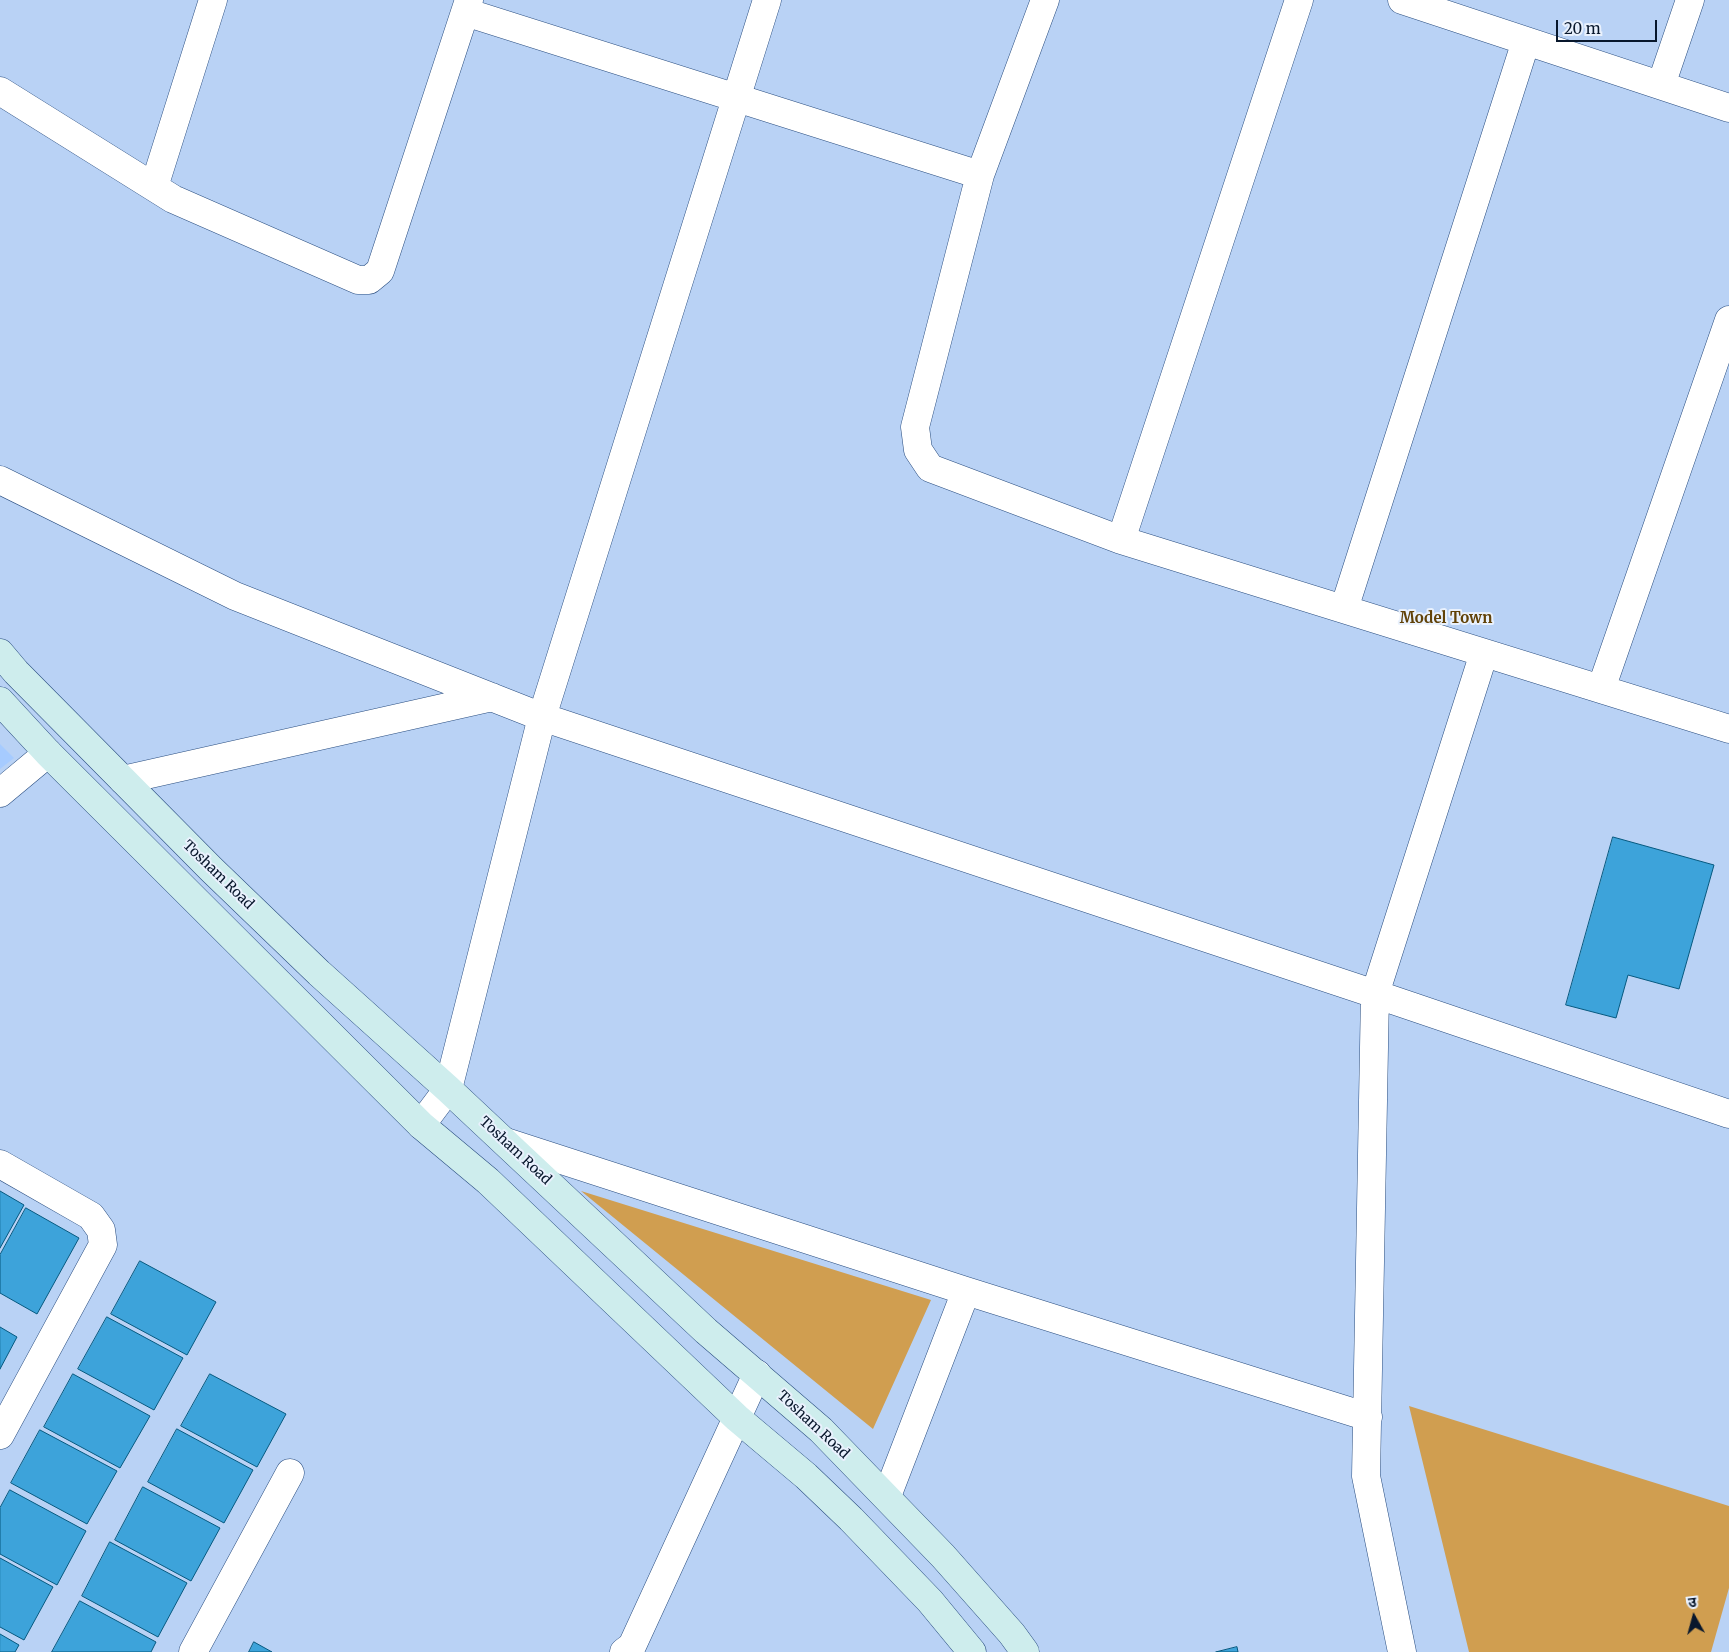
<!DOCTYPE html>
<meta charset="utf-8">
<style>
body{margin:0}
#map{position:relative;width:1729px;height:1652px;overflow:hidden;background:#b9d2f5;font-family:Merriweather,"Noto Sans Devanagari",serif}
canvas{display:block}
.north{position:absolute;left:1669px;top:1592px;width:50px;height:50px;-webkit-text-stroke:4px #e9f1fd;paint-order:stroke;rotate:353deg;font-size:14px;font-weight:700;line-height:20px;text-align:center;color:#08172c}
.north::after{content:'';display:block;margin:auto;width:18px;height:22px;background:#08172c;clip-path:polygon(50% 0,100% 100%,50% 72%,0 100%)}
.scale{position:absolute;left:1556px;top:20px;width:101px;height:22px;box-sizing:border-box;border:2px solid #08172c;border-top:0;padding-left:6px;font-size:15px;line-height:18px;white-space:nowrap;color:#08172c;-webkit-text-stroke:4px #e9f1fd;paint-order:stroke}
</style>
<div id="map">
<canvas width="1729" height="1652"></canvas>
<div class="north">उ</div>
<div class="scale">20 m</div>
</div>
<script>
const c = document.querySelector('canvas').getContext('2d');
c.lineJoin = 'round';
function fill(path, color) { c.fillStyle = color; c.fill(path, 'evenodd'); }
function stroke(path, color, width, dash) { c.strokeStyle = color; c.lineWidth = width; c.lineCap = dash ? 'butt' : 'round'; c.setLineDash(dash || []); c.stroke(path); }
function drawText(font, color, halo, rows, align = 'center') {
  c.font = font + ' Merriweather,serif'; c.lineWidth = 4; c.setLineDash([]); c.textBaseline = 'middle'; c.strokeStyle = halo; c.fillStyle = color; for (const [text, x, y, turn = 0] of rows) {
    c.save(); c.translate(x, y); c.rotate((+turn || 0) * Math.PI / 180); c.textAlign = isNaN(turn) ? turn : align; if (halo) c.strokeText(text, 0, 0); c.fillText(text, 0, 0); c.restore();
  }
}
fill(new Path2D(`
 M0,744L14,758L0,769Z`), '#a6cbff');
fill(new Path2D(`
 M581,1191L931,1300L873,1429Z
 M1409,1406L1729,1506V1588L1711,1652H1469Z`), '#d09e50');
const building = new Path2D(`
 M1613,837L1714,865L1679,989L1628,975L1616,1018L1566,1005Z
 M0,1191L24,1205L0,1248Z
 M26,1208L79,1238L37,1314L0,1293V1255Z
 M140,1261L216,1302L187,1355L111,1314Z
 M107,1317L183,1358L154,1410L78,1369Z
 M0,1327L17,1337L0,1369Z
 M73,1374L150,1416L120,1468L44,1427Z
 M210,1374L286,1414L257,1467L181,1426Z
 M177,1429L253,1470L224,1523L148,1482Z
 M40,1430L117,1471L87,1524L11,1483Z
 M143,1487L220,1528L191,1581L115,1540Z
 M10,1490L86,1531L57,1585L0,1554V1508Z
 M110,1542L187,1583L158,1637L82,1596Z
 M0,1558L53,1587L24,1640L0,1627Z
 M80,1601L156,1642L151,1652H52Z
 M0,1634L19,1645L15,1652H0Z
 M254,1642L272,1652H249Z
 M1237,1647L1238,1652H1216Z`);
fill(building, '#3da3da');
stroke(building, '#06597f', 1);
const minor = new Path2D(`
 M1045,0L980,175L915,427L918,450L930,468L1121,540L1729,729
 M1402,0L1729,108
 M465,12L980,175
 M1661,85L1690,0
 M0,91L173,199L358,280H369L380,271L469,0
 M154,187L213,0
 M0,480L235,596L542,717L1375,994L1729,1114
 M1121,540L1299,0
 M1344,609L1526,41
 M1601,689L1729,320
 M123,780L492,697
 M0,793L48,753
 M421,1125L448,1089L542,717L767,0
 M506,1142L966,1291L1368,1417
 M0,1164L91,1216L101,1230L103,1245L0,1435
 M887,1496L966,1291
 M193,1652L290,1473
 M624,1652L632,1646L757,1374
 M1402,1652L1366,1476L1375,994L1484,653`);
const secondary = new Path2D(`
 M0,653L16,672L211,869L319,973L448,1089L706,1331L821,1430L943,1556L1012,1634L1025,1652
 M0,701L48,753L421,1125L488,1181L737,1418L806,1476L851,1519L930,1601L972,1652`);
stroke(minor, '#2a4e80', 29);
stroke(secondary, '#2a4e80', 29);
stroke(minor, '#fff', 28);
stroke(secondary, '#ceeded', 28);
drawText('14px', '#08172c', '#e9f1fd', [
 ["Tosham Road",218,875,44],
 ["Tosham Road",515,1151,43],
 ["Tosham Road",813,1425,43]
]);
drawText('bold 15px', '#614208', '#e9f1fd', [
 ["Model Town",1446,619]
]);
</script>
